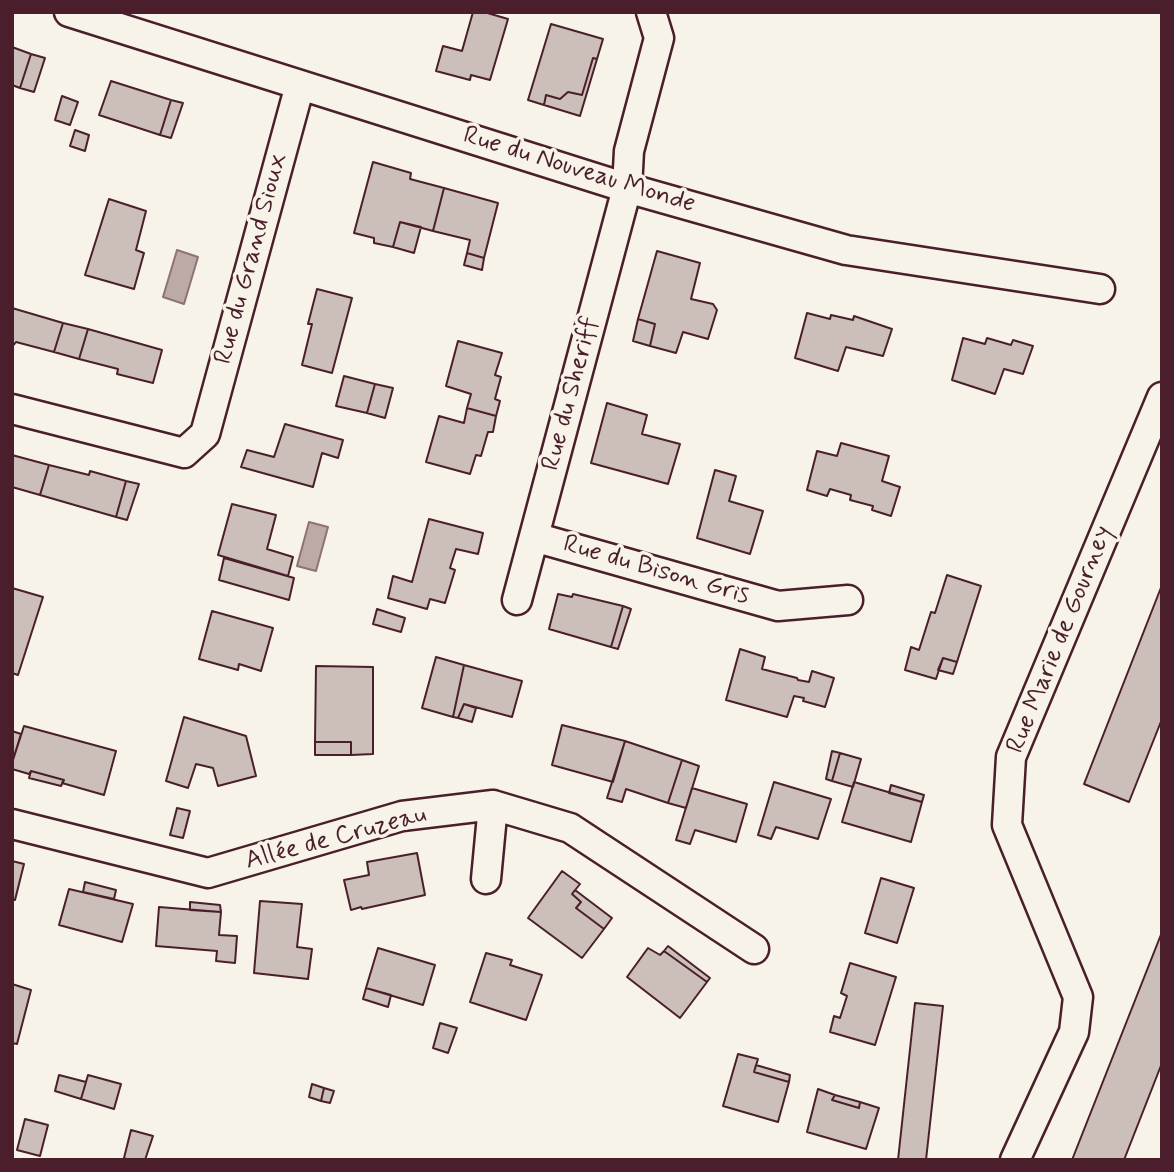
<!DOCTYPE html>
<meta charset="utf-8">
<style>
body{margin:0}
#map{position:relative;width:1174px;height:1172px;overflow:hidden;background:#f7f3e8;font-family:Mynerve,sans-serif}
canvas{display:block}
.frame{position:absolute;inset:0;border:14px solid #4a1f2b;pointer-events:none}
</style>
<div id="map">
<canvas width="1174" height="1172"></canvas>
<div class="frame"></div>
</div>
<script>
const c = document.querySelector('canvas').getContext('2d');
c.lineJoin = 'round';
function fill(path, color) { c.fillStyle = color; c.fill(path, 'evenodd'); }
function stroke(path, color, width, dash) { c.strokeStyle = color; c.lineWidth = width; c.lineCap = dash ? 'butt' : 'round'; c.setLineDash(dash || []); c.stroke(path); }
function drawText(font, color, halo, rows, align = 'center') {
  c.font = font + ' Mynerve,sans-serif'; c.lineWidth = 7; c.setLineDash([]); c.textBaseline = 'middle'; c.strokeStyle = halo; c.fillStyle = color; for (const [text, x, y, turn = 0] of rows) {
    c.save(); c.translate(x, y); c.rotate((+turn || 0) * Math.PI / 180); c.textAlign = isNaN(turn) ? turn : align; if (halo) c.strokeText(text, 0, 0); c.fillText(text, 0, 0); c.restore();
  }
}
const water = new Path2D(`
 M177,250L198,257L184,304L163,297Z
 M309,522L328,527L316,571L297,566Z`);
fill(water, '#bcaaa7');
stroke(water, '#8e7275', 2);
const building = new Path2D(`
 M473,12H484L508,19L490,80L471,75L470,80L436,71L443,46L462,51Z
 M551,24L603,39L597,59L593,58L582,95L568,92L560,99L546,95L544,105L528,100Z
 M12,47L31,54L20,88L12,85Z
 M31,54L45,58L34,92L20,88Z
 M593,58L597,59L580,116L544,105L546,95L560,99L568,92L582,95Z
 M111,81L171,100L160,135L99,115Z
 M62,96L78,102L70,125L55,120Z
 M171,100L183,103L171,138L160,135Z
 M75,130L89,135L85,151L70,146Z
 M373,162L411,173L410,179L444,188L433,231L400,222L393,247L374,243V238L354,233Z
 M444,188L498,203L484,258L467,253L470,240L433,231Z
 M109,199L146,211L136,250L144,253L134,289L85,275Z
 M400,222L421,227L414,253L393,247Z
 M657,251L700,263L691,299L713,304L717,310L708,339L683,332L676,353L650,346L655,324L638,319Z
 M467,253L484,258L482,270L464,265Z
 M317,289L352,298L332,373L302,365L312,324H308Z
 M12,308L63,323L54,352L16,342L12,347Z
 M807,313L830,319L831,315L853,320L854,316L892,329L883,356L846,347L838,371L795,358Z
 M638,319L655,324L650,346L633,341Z
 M63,323L88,329L79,359L54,352Z
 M88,329L162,350L153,383L117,374L118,369L79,359Z
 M963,338L985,344L987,338L1011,345L1013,340L1033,346L1023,374L1004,369L995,394L952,380Z
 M458,341L502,353L495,375L501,377L495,399L500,401L496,416L467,408L471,394L446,386Z
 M344,376L375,384L367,413L336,406Z
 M375,384L393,388L385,418L367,413Z
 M607,403L647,415L642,434L680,444L668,484L591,463Z
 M467,408L496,416L493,432H488L481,456L476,455L470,474L426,462L439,416L464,423Z
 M285,424L343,440L338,458L322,453L313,487L241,467L247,450L274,457Z
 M841,443L889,456L882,481L900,487L891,516L872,510L873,506L850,500L851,495L830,489L827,496L807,490L817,451L837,456Z
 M12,455L49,465L40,495L12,487Z
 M49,465L89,475L90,471L126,481L116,517L40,495Z
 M715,470L736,476L729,501L763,511L750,554L697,538Z
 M126,481L139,484L127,520L116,517Z
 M232,504L276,515L267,549L293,557L288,576L218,555Z
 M429,519L483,533L478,554L456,549L450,568L455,570L445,603L430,599L427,609L388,598L393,576L412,582Z
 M224,558L294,578L289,600L219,580Z
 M947,575L981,586L957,662L943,658L936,679L905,670L911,647L919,650L931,612L935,613Z
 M1162,585V719L1129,802L1084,784Z
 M12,588L43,597L18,675L12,673Z
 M558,594L572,597L573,594L623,606L611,647L549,629Z
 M623,606L631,609L618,649L611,647Z
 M377,609L405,618L401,632L373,624Z
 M212,611L273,628L261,671L239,664L238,670L199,659Z
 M740,649L765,657L762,669L797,678L798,680L809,682L812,671L834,678L825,707L803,701L804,698L794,696L787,717L726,700Z
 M436,657L464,665L453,717L422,708Z
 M943,658L957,662L953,674L938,670Z
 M464,665L522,681L512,717L464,704L458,718L453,717Z
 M316,666L373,667V754L351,755V742H315Z
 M464,704L476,708L472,722L458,718Z
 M184,717L246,736L256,776L218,786L213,768L196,764L188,788L166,781Z
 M562,725L625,741L613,782L552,765Z
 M24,726L116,751L104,795L62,783L64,780L31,771L29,774L12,769V763Z
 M12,731L21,734L12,763Z
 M625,741L682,760L668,803L626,789L622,802L607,798Z
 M315,742H351V755H315Z
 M832,751L840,753L832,781L826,779Z
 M840,753L861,759L853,787L832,781Z
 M682,760L699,766L686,808L668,803Z
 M31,771L64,780L61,786L29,778Z
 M774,782L831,799L818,839L776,827L771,839L758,835Z
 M854,782L922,802L911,842L842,822Z
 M891,785L924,795L922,802L889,793Z
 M692,788L747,804L736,842L695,830L690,844L676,840Z
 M177,808L190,811L183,838L170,835Z
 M417,853L425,895L362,909L361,907L351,910L344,880L369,875L367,862Z
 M12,861L24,864L15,900L12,899Z
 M562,871L580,884L572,894L581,902L576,908L604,929L582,958L528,918Z
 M881,878L914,888L897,943L865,933Z
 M85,882L116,890L114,899L83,892Z
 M69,889L133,904L122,942L59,925Z
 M575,890L612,918L604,929L576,908L581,902L572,894Z
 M260,901L302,904L297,947L312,949L308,979L254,973Z
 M190,902L220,905L221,912L190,910Z
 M159,907L221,912L219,935L237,936L235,963L216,961L217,951L156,946Z
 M1162,932V1063L1124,1160H1072Z
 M668,946L710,978L707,982L664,951Z
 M378,948L435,965L423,1005L366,988Z
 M648,948L660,955L664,951L707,982L680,1018L627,977Z
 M486,953L512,960L510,965L542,975L526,1020L470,1002Z
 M850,963L896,977L875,1045L830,1032L834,1016L840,1018L847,996L841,993Z
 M12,984L31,990L17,1044L12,1043Z
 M366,988L391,995L388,1007L363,999Z
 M915,1003L943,1006L926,1160H898Z
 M440,1023L457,1028L448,1053L433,1048Z
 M738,1054L758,1059L754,1072L789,1082L778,1122L723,1106Z
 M756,1065L790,1075L789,1082L754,1072Z
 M59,1075L86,1082L81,1099L55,1091Z
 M88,1075L121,1084L114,1109L81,1099Z
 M312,1084L324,1088L321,1101L309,1097Z
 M324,1088L334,1091L330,1103L321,1101Z
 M818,1089L835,1095L832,1100L859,1108L860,1102L879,1108L866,1149L807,1132Z
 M835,1095L860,1102L859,1108L832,1100Z
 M25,1119L48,1125L40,1156L17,1150Z
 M131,1130L153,1136L145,1160H129L124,1158Z`);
fill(building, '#ccbfb9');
stroke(building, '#4a1f2b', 2);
const street = new Path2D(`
 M69,12L627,188L846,250L1100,289
 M12,409L184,453L205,434L300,85
 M534,537L778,606L848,600
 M517,600L627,188L629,151L659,38L651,12
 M12,824L208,873L402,816L493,805L570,828L754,949
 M486,879L493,805
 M1015,1160L1074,1032L1078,997L1007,825L1011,757L1162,397`);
stroke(street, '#4a1f2b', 33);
stroke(street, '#f7f3e8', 28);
drawText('26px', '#4a1f2b', '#f7f3e8', [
 ["Rue du Nouveau Monde",579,171,17],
 ["Rue du Grand Sioux",252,259,-75],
 ["Rue du Sheriff",572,394,-75],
 ["Rue du Bison Gris",656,571,16],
 ["Rue Marie de Gourney",1061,640,-68],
 ["Allée de Cruzeau",336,839,-15]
]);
</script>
